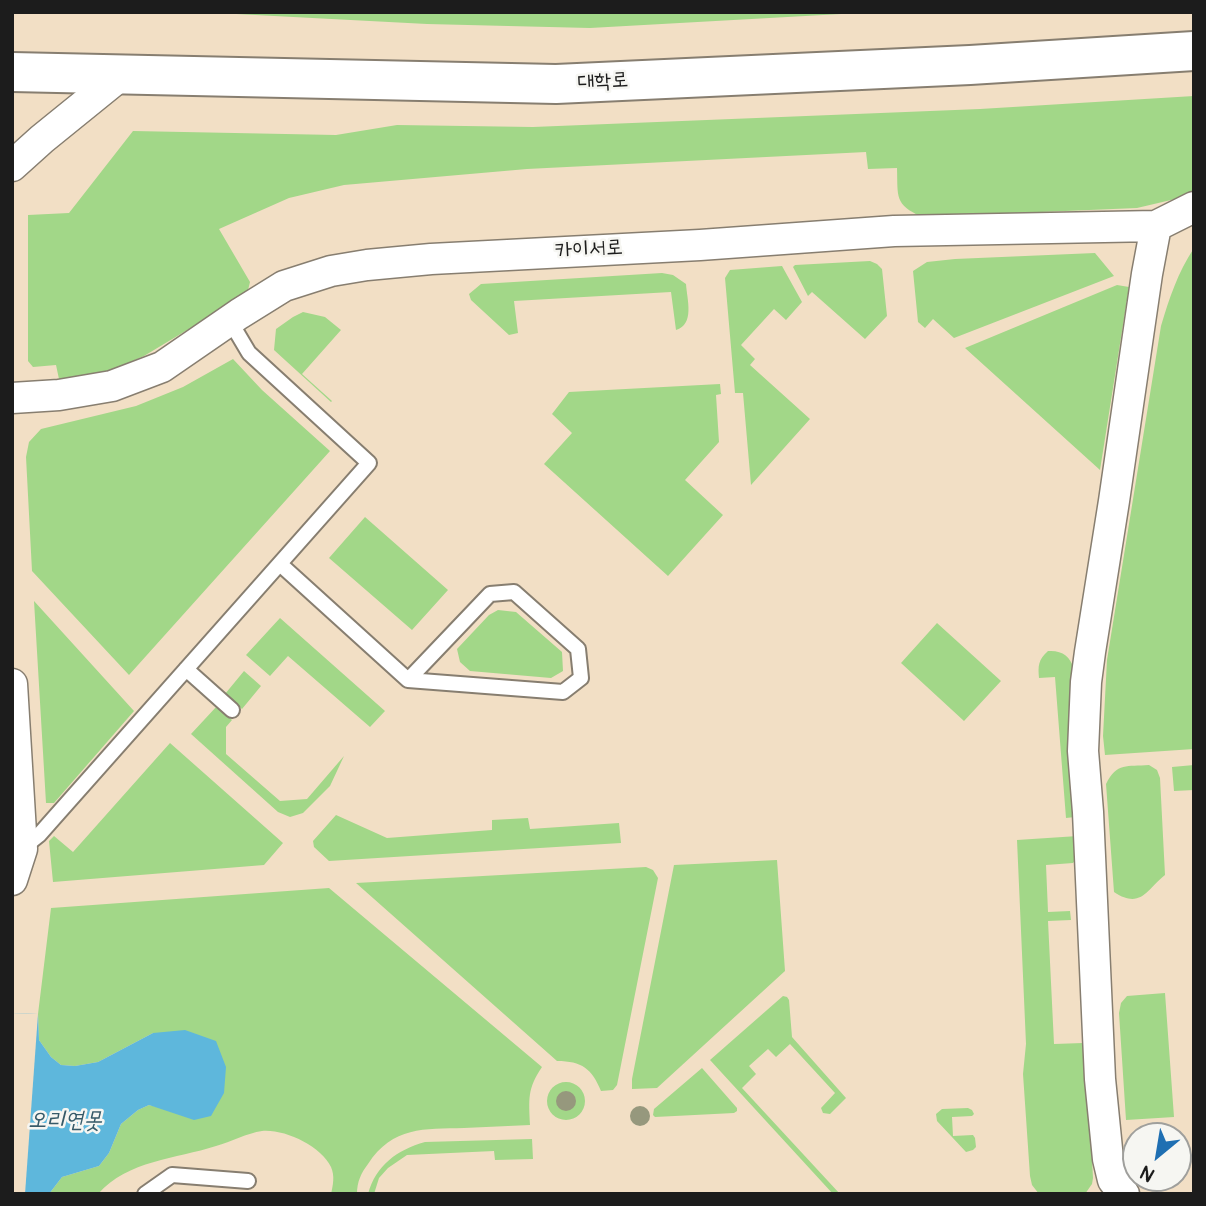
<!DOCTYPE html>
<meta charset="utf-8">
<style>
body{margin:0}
#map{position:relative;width:1206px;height:1206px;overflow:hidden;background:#f2dfc5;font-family:Pangolin,sans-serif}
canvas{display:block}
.frame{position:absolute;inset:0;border:14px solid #1c1c1c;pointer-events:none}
.north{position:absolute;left:1122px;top:1122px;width:70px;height:70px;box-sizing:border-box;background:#f6f6f2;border:2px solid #9f9f9c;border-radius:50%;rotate:210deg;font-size:19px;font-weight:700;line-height:28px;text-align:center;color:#1c1c1c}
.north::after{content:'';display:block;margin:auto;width:24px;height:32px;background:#1f6fb2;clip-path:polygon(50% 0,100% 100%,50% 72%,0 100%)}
</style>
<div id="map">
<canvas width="1206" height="1206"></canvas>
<div class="frame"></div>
<div class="north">N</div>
</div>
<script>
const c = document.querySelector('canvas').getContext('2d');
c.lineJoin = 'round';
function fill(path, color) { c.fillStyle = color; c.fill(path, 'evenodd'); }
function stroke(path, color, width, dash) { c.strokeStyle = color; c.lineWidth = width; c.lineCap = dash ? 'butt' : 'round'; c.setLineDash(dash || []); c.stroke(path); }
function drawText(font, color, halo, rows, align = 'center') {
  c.font = font + ' Pangolin,"Poor Story",sans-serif'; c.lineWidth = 5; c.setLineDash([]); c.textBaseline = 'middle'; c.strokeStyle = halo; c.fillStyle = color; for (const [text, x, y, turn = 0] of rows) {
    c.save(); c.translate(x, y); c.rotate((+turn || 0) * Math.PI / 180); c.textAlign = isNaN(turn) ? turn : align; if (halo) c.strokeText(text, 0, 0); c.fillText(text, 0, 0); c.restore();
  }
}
fill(new Path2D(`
 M169,12H877L590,28L427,24L217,13Z
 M1194,96V192L1188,196L1137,208L922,217C894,204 898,197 897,168L868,169L866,152L527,169L344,185L289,198L219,229L250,282L247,294L144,356L112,370L59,379L56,365L33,367L28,361V215L69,213L133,131L336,135L397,125L533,127L980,109Z
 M1194,248V749L1105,755L1103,736L1107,660L1161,326C1169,299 1178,272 1194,248Z
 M1095,253L1114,276L954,338L933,319L925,328L918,322L913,271L927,262L955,259Z
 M870,261L877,264L882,269L887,316L865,339L812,292L808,296L793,267L795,265Z
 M782,266L802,302L786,320L774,309L741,345L755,359L750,365L810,419L751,485L743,393H735L725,278L730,270Z
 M662,273L673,275L686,284C687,300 695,324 676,330L671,292L514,301L518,333L509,335L471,300L469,294L481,284Z
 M1117,285L1129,287L1100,470L965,348Z
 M303,312L325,317L341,330L302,374L332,401L331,402L274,350L276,329L293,317Z
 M233,359L262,390L330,451L129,675L32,571L26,457L29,442L41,429L136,406L183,387Z
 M720,384L721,394L716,395L719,442L685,480L723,515L668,576L544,464L572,433L552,414L569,392Z
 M365,517L448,590L412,630L329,558Z
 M34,601L134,711L54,803H46Z
 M498,610L516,612L562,652L563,671L551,678L470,671L460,662L457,649L489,615Z
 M280,618L385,711L370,727L288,656L270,676L246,655Z
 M937,623L1001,681L964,721L901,663Z
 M1048,651C1062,650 1070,656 1074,669L1075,817L1066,818L1055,677L1039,678C1038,666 1038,660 1048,651Z
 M244,671L261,686L242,709L225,694Z
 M217,706L232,720L226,727V754L280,801L307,799L344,756L330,786L303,813L290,817L278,812L191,734Z
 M170,743L283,843L264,865L53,882L49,841L54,836L73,852Z
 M1149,765L1157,770L1160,778L1165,875C1147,889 1141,910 1114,892L1106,784C1117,762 1127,767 1149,765Z
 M1194,765V790L1174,791L1172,767Z
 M336,815L387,838L492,830V820L528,818L530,829L619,823L621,843L329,861L314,847L313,841Z
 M1078,836V857L1073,863L1046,865L1048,912L1070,911L1071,920L1048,921L1054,1044L1083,1043L1086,1048L1093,1178L1092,1184L1085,1194H1039L1032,1185L1030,1176L1023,1074L1026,1044L1017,840Z
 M777,860L785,971L657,1088L632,1089V1079L674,865Z
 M646,867L653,870L658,878L617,1085L613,1090L601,1091C592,1069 582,1061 557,1061L356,883Z
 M329,888L542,1067C527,1089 529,1099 530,1125C508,1126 486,1127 464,1128C424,1129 393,1126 368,1164C361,1173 357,1182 357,1194H331C333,1185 335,1176 331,1167C321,1146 285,1129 262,1131C247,1133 231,1142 216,1146C176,1159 128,1160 98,1194H49L62,1177L99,1166L109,1153L121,1124L138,1110L149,1105L162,1108L153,1033L98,1062L75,1066L61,1065L51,1057L39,1040L38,1014L51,908Z
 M1165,993L1174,1117L1126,1120L1119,1013L1121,1003L1127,996Z
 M783,996L787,997L789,1000L792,1037L846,1098L830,1114L823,1113L821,1108L835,1093L790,1044L776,1057L768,1049L749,1066L756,1074L742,1088L840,1194H833L710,1060Z
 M702,1068L737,1108V1111L734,1113L655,1117L653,1115L654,1109Z
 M547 1101a19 19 0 1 1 38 0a19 19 0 1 1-38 0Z
 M968,1108L972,1110L974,1114L972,1116L952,1117L953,1136L973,1135L975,1138L976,1147L973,1150L966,1152L937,1121L936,1114L942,1109Z
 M532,1139L533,1159L495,1160L494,1151L407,1155L388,1168L379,1178L374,1194H368C376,1165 397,1150 425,1142Z`), '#a2d788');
fill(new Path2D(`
 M12,1013L38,1014L39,1040L51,1057L61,1065L75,1066L98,1062L153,1033L185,1030L216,1041L226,1067L224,1093L211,1116L194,1120L149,1105L138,1110L121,1124L109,1153L99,1166L62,1177L49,1194H12Z`), '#5eb7dc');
fill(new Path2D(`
 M12,1013L38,1014L25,1194H12Z`), '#f2dfc5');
const lane = new Path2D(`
 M280,564L408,680L563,692L581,678L578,649L514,592L490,594L408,680
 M186,669L232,710
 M24,847L39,835L54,818L369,463L249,353L230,321
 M145,1194L172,1175L248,1181`);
const street = new Path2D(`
 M12,166L42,139L121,75
 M12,398L59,395L112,386L162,367L239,314L284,286L331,271L367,265L431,259L700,245L894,231L1156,226L1194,207
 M12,684L22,849L12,880
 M1124,1194L1113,1180L1108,1159L1100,1079L1088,812L1083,751L1086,682L1090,652L1114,501L1147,274L1156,226`);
const secondary = new Path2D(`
 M12,72L556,84L970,65L1194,51`);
stroke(lane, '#877e70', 18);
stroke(street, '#877e70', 33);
stroke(secondary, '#877e70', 42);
stroke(lane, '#fff', 14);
stroke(street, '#fff', 30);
stroke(secondary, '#fff', 38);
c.fillStyle = '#96987d';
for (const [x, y] of [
 [566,1101],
 [640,1116]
]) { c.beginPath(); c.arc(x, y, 10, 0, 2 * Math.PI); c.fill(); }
drawText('21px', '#1c1c1c', '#f6f6f2', [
 ["대학로",603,82,-3],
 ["카이서로",589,250,-3]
]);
drawText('italic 23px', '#365a69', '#f6f6f2', [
 ["오리연못",65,1121]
]);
</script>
